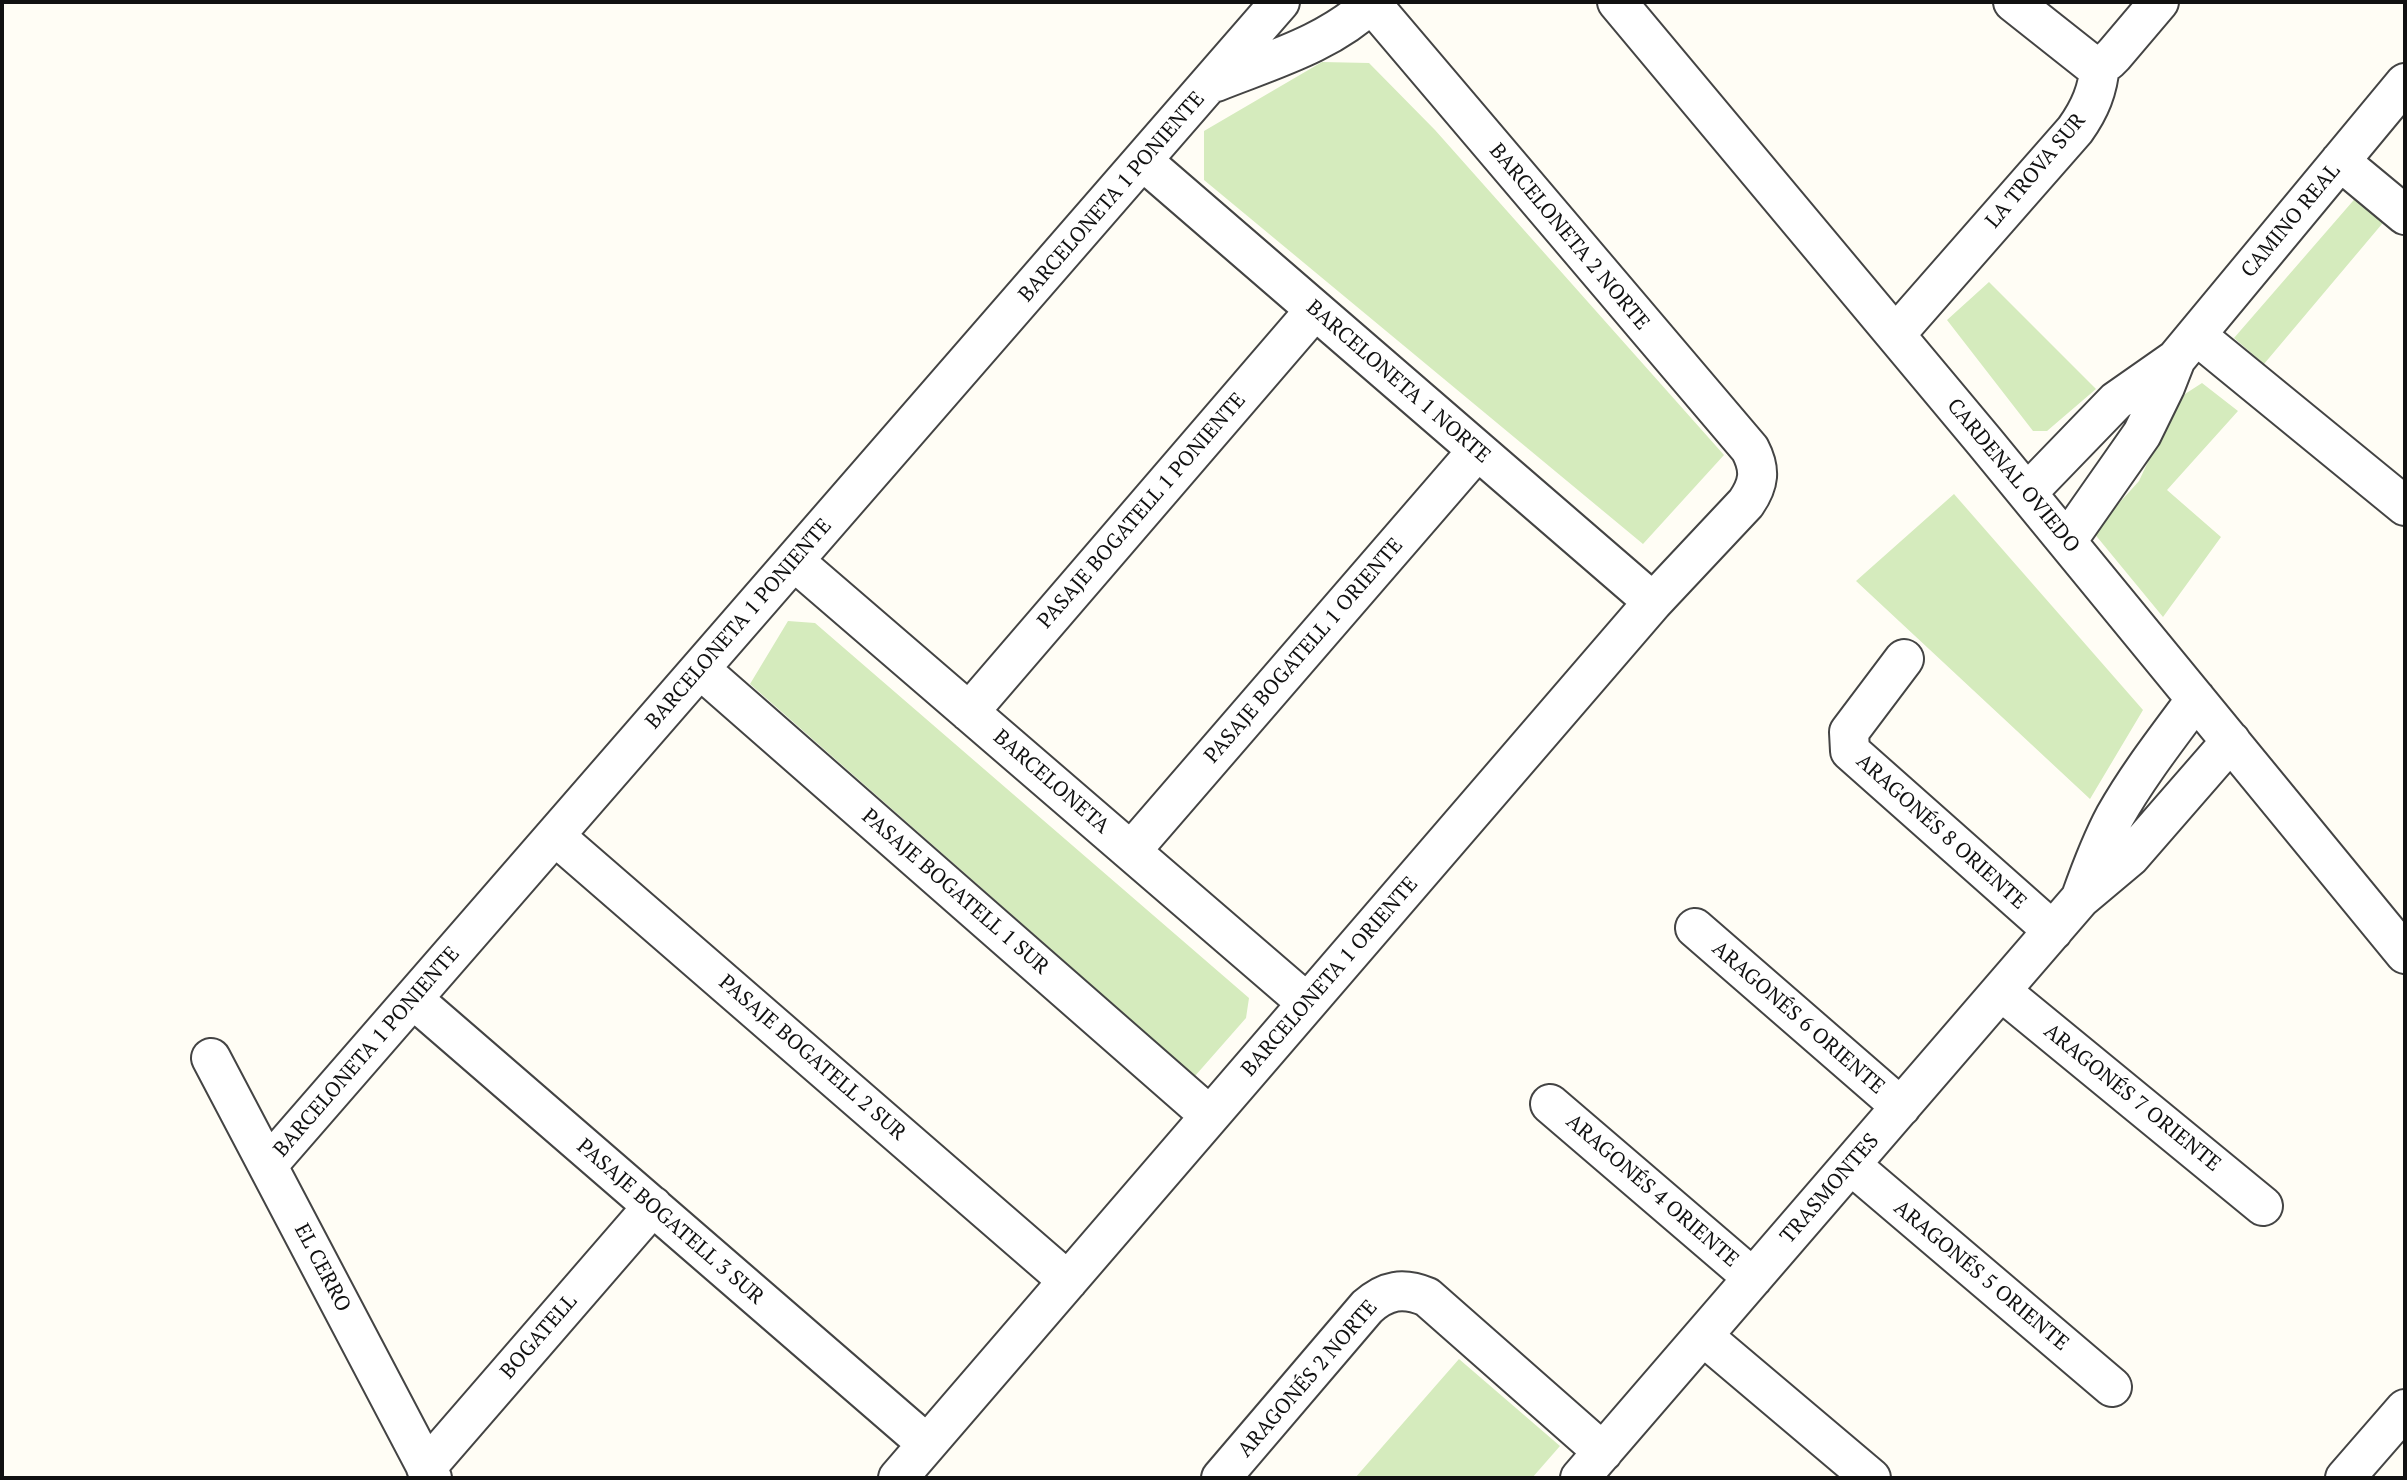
<!DOCTYPE html>
<meta charset="utf-8">
<style>
body{margin:0}
#map{position:relative;width:2407px;height:1480px;overflow:hidden;background:#fffdf5;font-family:"PT Serif",serif}
canvas{display:block}
.frame{position:absolute;inset:0;border:4px solid #111;pointer-events:none}
</style>
<div id="map">
<canvas width="2407" height="1480"></canvas>
<div class="frame"></div>
</div>
<script>
const c = document.querySelector('canvas').getContext('2d');
c.lineJoin = 'round';
function fill(path, color) { c.fillStyle = color; c.fill(path, 'evenodd'); }
function stroke(path, color, width, dash) { c.strokeStyle = color; c.lineWidth = width; c.lineCap = dash ? 'butt' : 'round'; c.setLineDash(dash || []); c.stroke(path); }
function drawText(font, color, halo, rows, align = 'center') {
  c.font = font + ' "PT Serif",serif'; c.lineWidth = 7; c.setLineDash([]); c.textBaseline = 'middle'; c.strokeStyle = halo; c.fillStyle = color; for (const [text, x, y, turn = 0] of rows) {
    c.save(); c.translate(x, y); c.rotate((+turn || 0) * Math.PI / 180); c.textAlign = isNaN(turn) ? turn : align; if (halo) c.strokeText(text, 0, 0); c.fillText(text, 0, 0); c.restore();
  }
}
fill(new Path2D(`
 M1322,62L1369,63L1435,130L1724,455L1643,544L1204,180V131Z
 M2359,194L2387,218L2264,364L2234,338Z
 M1989,282L2096,389L2047,431H2033L1947,320Z
 M2202,383L2238,411L2167,490L2221,537L2163,617L2093,532L2139,481L2159,438L2185,394Z
 M1954,494L2143,710L2090,799L1856,581Z
 M788,621L815,623L1249,998L1246,1018L1195,1076L750,684Z
 M1459,1359L1560,1446L1532,1478H1355Z`), '#d5ebbd');
const minor = new Path2D(`
 M1617,2L1984,441L2405,954
 M2013,2L2090,63L2100,64
 M2100,64L2108,61L2114,55L2159,2
 M1216,82C1271,60 1329,44 1373,2
 M1143,161L1653,602
 M2340,161L2405,215
 M1896,334L2075,130C2090,109 2098,90 2100,64
 M2196,335L2405,506
 M2027,493L2116,401L2176,359L2405,83
 M2067,541L2142,434L2165,387L2176,359
 M794,561L1307,1003
 M1904,659L1849,732L1850,751L2053,931
 M700,669L1210,1116
 M969,712L1315,310
 M555,836L1068,1281
 M1131,851L1477,451
 M2081,897C2091,869 2101,842 2115,816C2138,775 2168,737 2196,699
 M1695,928L1901,1107
 M2001,991L2263,1206
 M413,999L927,1444
 M211,1058L432,1478
 M1550,1104L1753,1278
 M268,1165L1280,2
 M1851,1165L2112,1387
 M1703,1336L1871,1478
 M426,1468L653,1206
 M898,1478L1653,602L1746,503C1759,484 1761,470 1750,449L1371,3
 M1221,1478L1367,1307C1386,1290 1403,1287 1427,1297L1603,1452
 M1580,1478L2080,899L2130,857L2231,741
 M2345,1478L2405,1409`);
stroke(minor, '#444', 42);
stroke(minor, '#fff', 38);
drawText('21px', '#111', '#fff', [
 ["LA TROVA SUR",2036,171,-50],
 ["BARCELONETA 1 PONIENTE",1112,197,-49],
 ["CAMINO REAL",2291,221,-50],
 ["BARCELONETA 2 NORTE",1569,237,50],
 ["BARCELONETA 1 NORTE",1398,382,41],
 ["CARDENAL OVIEDO",2013,476,50],
 ["PASAJE BOGATELL 1 PONIENTE",1142,511,-49],
 ["BARCELONETA 1 PONIENTE",739,624,-49],
 ["PASAJE BOGATELL 1 ORIENTE",1304,651,-49],
 ["BARCELONETA",1051,782,41],
 ["ARAGONÉS 8 ORIENTE",1941,832,42],
 ["PASAJE BOGATELL 1 SUR",955,892,41],
 ["BARCELONETA 1 ORIENTE",1330,977,-49],
 ["ARAGONÉS 6 ORIENTE",1798,1018,41],
 ["BARCELONETA 1 PONIENTE",367,1052,-49],
 ["PASAJE BOGATELL 2 SUR",812,1058,41],
 ["ARAGONÉS 7 ORIENTE",2132,1098,39],
 ["TRASMONTES",1830,1189,-49],
 ["ARAGONÉS 4 ORIENTE",1652,1191,41],
 ["PASAJE BOGATELL 3 SUR",670,1222,41],
 ["EL CERRO",322,1268,62],
 ["ARAGONÉS 5 ORIENTE",1981,1276,40],
 ["BOGATELL",539,1337,-49],
 ["ARAGONÉS 2 NORTE",1308,1379,-49]
]);
</script>
